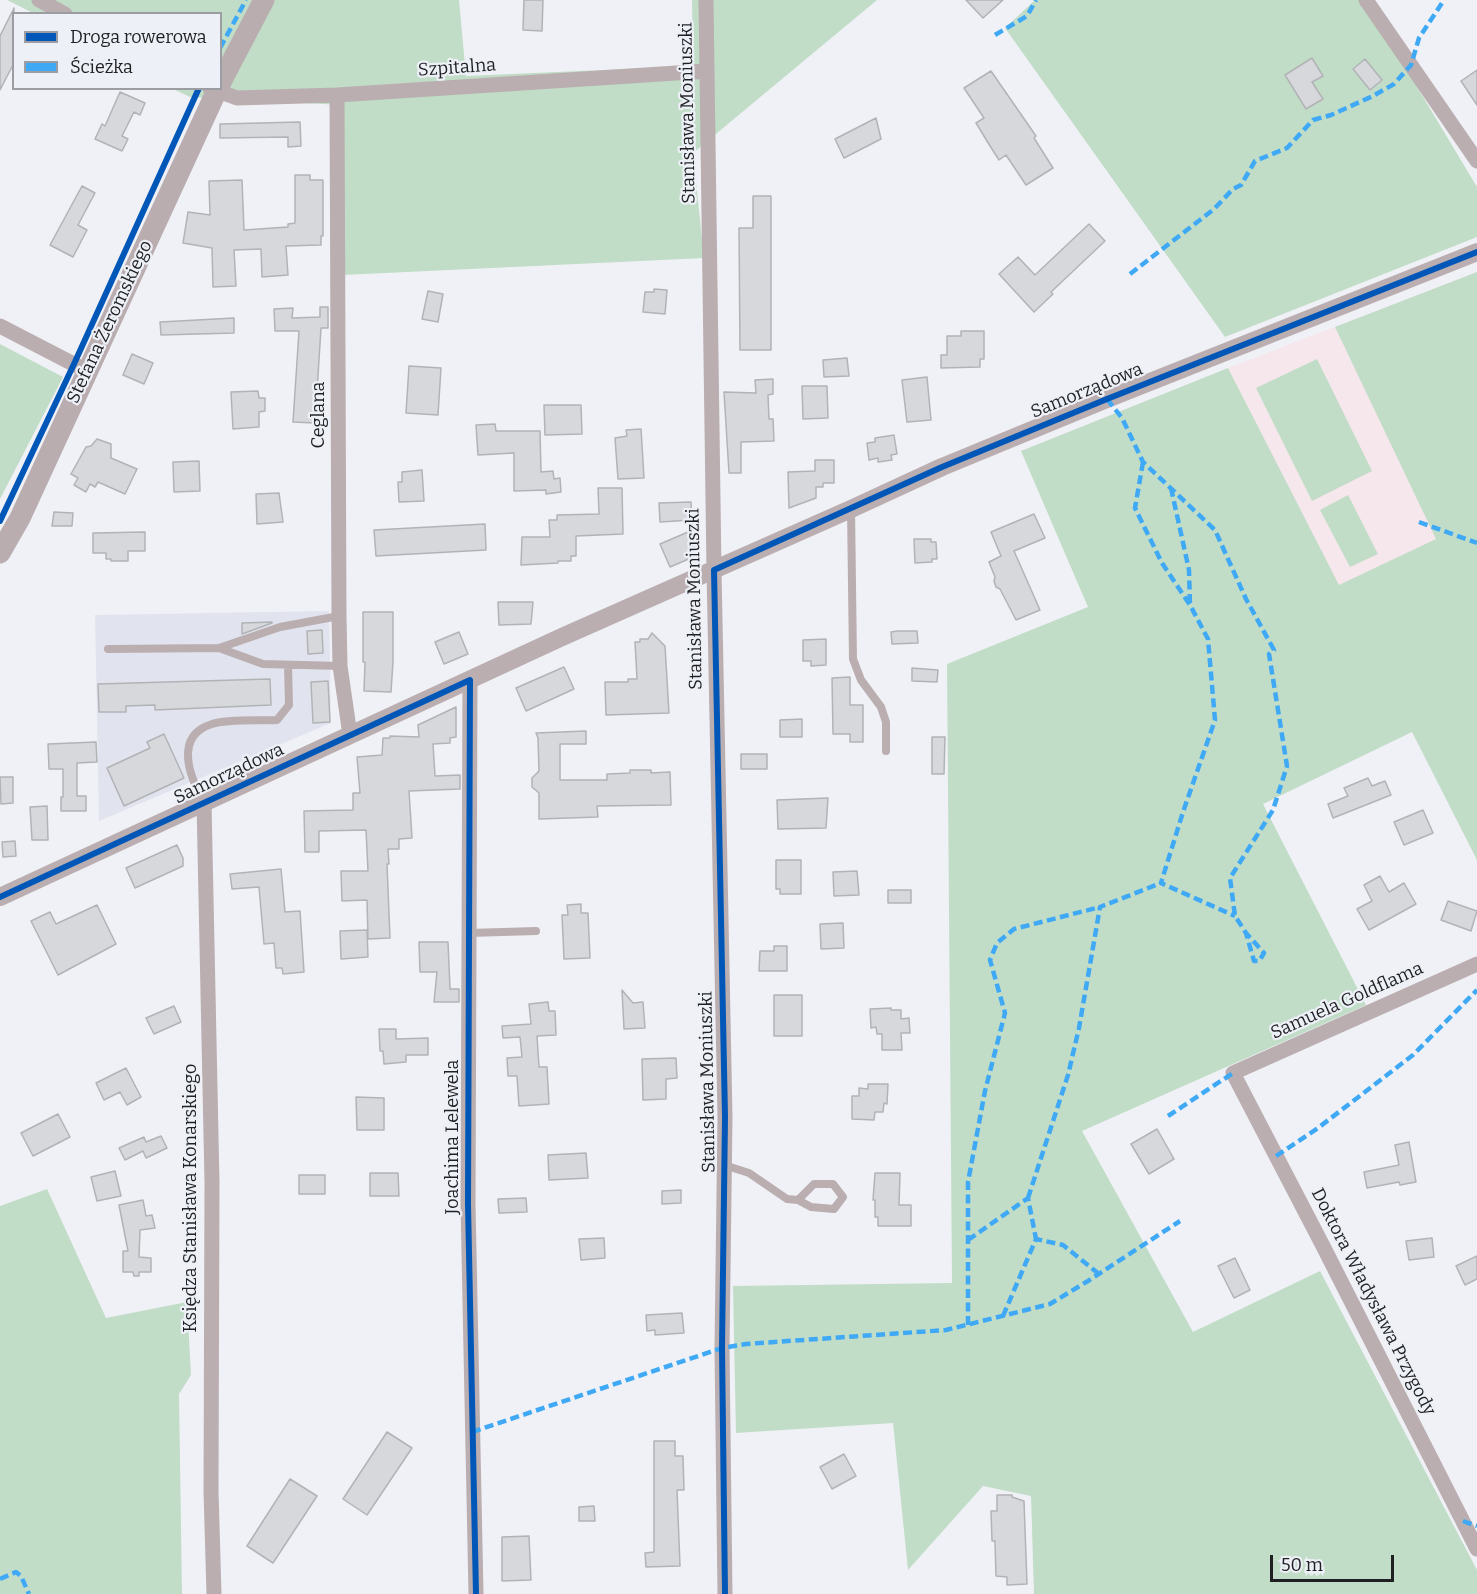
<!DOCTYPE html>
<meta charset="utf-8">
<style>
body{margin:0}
#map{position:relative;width:1477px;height:1594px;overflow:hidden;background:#f0f1f6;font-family:Bitter,serif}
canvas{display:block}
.legend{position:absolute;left:12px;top:12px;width:210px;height:78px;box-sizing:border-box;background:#eef0f8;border:2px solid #9b9da2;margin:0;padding:8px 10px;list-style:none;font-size:18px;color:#1f2022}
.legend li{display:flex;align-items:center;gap:12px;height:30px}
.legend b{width:30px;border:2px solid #9b9da2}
.scale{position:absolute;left:1270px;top:1555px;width:124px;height:27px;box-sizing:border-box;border:3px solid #1f2022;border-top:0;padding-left:8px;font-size:18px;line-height:21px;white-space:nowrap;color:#1f2022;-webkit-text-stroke:4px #eef0f8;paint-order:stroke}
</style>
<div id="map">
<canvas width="1477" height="1594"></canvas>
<ul class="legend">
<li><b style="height:8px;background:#0057b8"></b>Droga rowerowa</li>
<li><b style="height:8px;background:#3fa9f5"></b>Ścieżka</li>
</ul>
<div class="scale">50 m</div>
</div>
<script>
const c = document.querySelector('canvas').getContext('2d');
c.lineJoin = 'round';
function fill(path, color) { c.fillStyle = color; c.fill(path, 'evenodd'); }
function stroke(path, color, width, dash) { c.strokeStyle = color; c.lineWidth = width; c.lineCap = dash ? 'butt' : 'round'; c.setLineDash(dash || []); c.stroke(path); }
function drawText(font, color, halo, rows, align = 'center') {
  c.font = font + ' Bitter,serif'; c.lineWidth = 4.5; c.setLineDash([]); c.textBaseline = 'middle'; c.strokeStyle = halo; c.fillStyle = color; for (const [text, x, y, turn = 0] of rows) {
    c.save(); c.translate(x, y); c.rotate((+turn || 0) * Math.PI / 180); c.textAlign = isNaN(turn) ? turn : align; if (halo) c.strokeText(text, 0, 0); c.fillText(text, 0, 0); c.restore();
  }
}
fill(new Path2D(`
 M329,611L331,723L99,821L95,615Z`), '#e1e4ee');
fill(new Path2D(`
 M1477,272V860L1228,368Z`), '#f5e7ec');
fill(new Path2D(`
 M7,0H459L466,76L693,66L692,0H877L693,153L704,258L343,275L342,105L190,97L173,89L220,88V14L33,13Z
 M1035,0H1365L1477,187V237L1225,337L1005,28Z
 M1477,272V860L1412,732L1263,804L1366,1005L1082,1131L1193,1332L1320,1271L1477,1570V1594H1034L1031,1496L983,1486L908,1570L893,1423L736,1433L733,1286L952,1283L947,664L1088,607L1021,451L1228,368L1339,585L1436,539L1335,327Z
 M0,344L63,377L0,499Z
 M1317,359L1372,471L1312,501L1256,388Z
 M1348,495L1378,554L1350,567L1320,510Z
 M47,1189L106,1318L187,1302L191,1375L179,1394L182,1594H0V1206Z`), '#c1ddc7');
const building = new Path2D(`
 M524,0H543L542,31L523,30Z
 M966,0H1003L983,18Z
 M14,8V63L0,90V36Z
 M1312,58L1323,76L1312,82L1323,99L1306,109L1285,75Z
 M1365,59L1382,80L1370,90L1353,69Z
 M1477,70V105L1461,81Z
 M991,71L1036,136L1034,138L1053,168L1026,185L1006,155L999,160L990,146L976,123L984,118L964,88Z
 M120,92L145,103L140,115L134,112L122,136L128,139L122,151L95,139L102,124L105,126Z
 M876,118L881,139L844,158L835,139Z
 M300,122L301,146L288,147V137L220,138V124Z
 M295,175H310V180H323V236H321V245L286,246L288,275L262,277L261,249L234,250L236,286L213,287L212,248L183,243L188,212L210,215L209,181L242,180L244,230L288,227V224L295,223Z
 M82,186L95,193L78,225L87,230L73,257L50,245Z
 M753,196H771V350H740L739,228H753Z
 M1089,224L1105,241L1051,292L1053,294L1034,312L999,274L1018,257L1035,275Z
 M654,289L667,290L665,314L643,312L645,292H654Z
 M428,291L443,294L438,322L422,319Z
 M320,307H328V328H321L315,423L293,422L299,331H275L274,309L293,308L292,318L320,317Z
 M234,318V333L161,335L160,322Z
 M961,331H984V359H980V367L941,368V355H947V336H961Z
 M132,354L153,363L144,384L123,375Z
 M847,358L849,376L824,377L823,360Z
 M409,366L441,368L438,415L406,413Z
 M927,377L931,420L907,422L902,380Z
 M773,379V394L768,395L769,419H773L774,441L741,442V473H729L724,392L756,393L755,380Z
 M802,386H827L828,418L803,419Z
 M258,391L259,398H265V411L259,412V427L233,429L231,392Z
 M544,405H581L582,434L545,435Z
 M495,424L496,431H540L541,472L553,471L554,479L560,478L561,492L546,494V490L514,491V453L478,455L476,425Z
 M641,429L644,478L618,479L615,438L627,436L626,430Z
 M894,435L897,454L891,455L892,460L878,462V458L869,460L867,443L875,442V438Z
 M97,439L111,444V458L137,469L125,494L98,482L95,487L90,484L86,492L74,485L78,478L71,474L86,447L91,446Z
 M815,460H834V483H823V487H816V498L789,508L788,472L815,471Z
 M199,461L200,491L174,492L173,462Z
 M422,470L424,501L399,502L398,482H402V472Z
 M598,488H622L623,534L576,536V556H571V561H558V563L521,565L522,537H550L549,520H557V515L599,514Z
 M279,493L283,522L257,524L256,494Z
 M691,502L692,520L660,522L659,503Z
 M54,512L73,513L72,526H52Z
 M1034,514L1045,538L1014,551L1040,610L1016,620L1000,589L996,587L994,581L995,577L989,562L1001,556L991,532Z
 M485,524L486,550L376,556L374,530Z
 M145,532V551H128V561H111V559H106V553H93V533Z
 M688,532L698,555L670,567L660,544Z
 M914,539H931V542H936L937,559H932V562L915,563Z
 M498,602H533L531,624L499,625Z
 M363,612H393V662L391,692L364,691L365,662H363Z
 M272,622V623L242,634V623Z
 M322,630L323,653L308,654L307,631Z
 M898,631H917L918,643L892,644L891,632Z
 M459,632L468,654L444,664L435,642Z
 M652,633L665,646L669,713L606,715L605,682H628V679H637L635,642H640V639H648Z
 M826,639V665L811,666V661H803V640Z
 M564,667L574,689L526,711L516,688Z
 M912,668L938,670L937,682L912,681Z
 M850,677V705H863V742H850V734H833L832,678Z
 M270,679L271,705L155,710V705L126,706V712H99L98,684Z
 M328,681L330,722L313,723L311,682Z
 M456,707V737L450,738V743L433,744L435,776L460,775V789L409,791L412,838L399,839V849H388L389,864H387L390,938L368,939L367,900L342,901L341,871H368L366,830L319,831V852H305L304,811L353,810V793H360L357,757L382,755L383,738H390V736L419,737L418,725Z
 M802,719V737H780V720Z
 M586,731V744H560V780H607V774L630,773V770H651V773L670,772L671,805L597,806L598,817L539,819V793L532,787V778L539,771L538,738L536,733Z
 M164,734L184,778L124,806L107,768L150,748L147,742Z
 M932,737H945L944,774H932Z
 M96,742L97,762L77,763V796H86V811H61V797H63V769H49L48,744Z
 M741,754H767V769H741Z
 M0,777H13V803L1,804Z
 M1368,778L1372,786L1385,781L1391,795L1333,818L1328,804L1348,796L1344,788Z
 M828,798L826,828L778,829L777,800Z
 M47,806L48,840H32L30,807Z
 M1423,810L1433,833L1404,845L1394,822Z
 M15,841L16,856L3,857L2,842Z
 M177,845L183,858V866L135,888L126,868Z
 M776,860H801V894H780V889H776Z
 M281,869L285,912L300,911L304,972L283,974L282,968H276L274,943L264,944L259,887L232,889L230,874Z
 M857,871L859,895L834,896L833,872Z
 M1380,876L1389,892L1404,883L1416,904L1369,930L1357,909L1372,901L1364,885Z
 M888,890H911V903H888Z
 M1448,901L1477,911L1471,931L1441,920Z
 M581,904V913H588L590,958L564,959L562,915H568L567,905Z
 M97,905L116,944L58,975L31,921L50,912L56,924Z
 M843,923L844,948L821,949L820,924Z
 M367,930L368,957L341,959L340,931Z
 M419,942H448L450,989H459V1002H434L437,972H420Z
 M774,946H787V971H759L760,951H774Z
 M622,990L633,1003L643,1002L645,1028L624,1029Z
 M774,995H802V1036H774Z
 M548,1002L549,1011H555L556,1035L537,1036L539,1067H547L549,1104L519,1106L517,1076H508L507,1058L522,1057L520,1037L503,1038L502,1026L531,1024L529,1004Z
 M174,1006L181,1022L154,1034L146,1018Z
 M891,1008V1010H901V1019L909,1018L910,1033H901L902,1050H882V1034H877L876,1027L871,1028L870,1009Z
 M379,1029H396V1039L428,1038V1055H406V1062L384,1064L383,1051H380Z
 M676,1058L677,1078L666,1079V1099L643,1100L642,1059Z
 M126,1068L141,1097L127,1105L120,1092L104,1100L96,1083Z
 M868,1084H888L887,1104L884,1103L883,1112H875L874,1120L852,1119V1096H859V1088L868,1089Z
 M356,1097L384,1098V1130H357Z
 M58,1114L70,1137L33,1156L21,1133Z
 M1157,1129L1174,1159L1149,1174L1131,1144Z
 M161,1136L167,1148L146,1158L143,1151L125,1160L119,1148L144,1137L146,1142Z
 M1409,1142L1416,1182L1400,1185L1399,1182L1367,1188L1364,1172L1399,1165L1395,1145Z
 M586,1153L588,1178L549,1180L548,1155Z
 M115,1171L121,1196L97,1201L91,1177Z
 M370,1173H398L399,1196H370Z
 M875,1173H900L899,1205H911V1226H878V1217H875V1200H873Z
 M299,1175H325V1194H299Z
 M681,1190V1203L662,1204V1191Z
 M526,1198L527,1212L499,1213L498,1199Z
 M143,1200L146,1216L152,1215L155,1228L140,1230L139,1257L151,1258V1272H139V1276H134L133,1272H123V1251H128L119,1205Z
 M604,1238L605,1258L581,1260L579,1239Z
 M1432,1238L1434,1257L1409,1260L1406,1241Z
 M1477,1256V1279L1465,1285L1456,1266Z
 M1235,1258L1250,1290L1234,1298L1218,1266Z
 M682,1313L684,1333L655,1335V1330L647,1331L646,1315Z
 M387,1432L412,1448L367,1515L343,1499Z
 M654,1441H675V1456H683L684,1490H677L680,1566L646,1567L645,1553L654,1552Z
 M844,1454L856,1476L832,1489L820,1467Z
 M290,1479L317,1496L273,1563L247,1546Z
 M997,1495H1012V1497L1024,1501L1027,1584L1007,1585V1577L996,1576L995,1541H992L991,1511H997Z
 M594,1506L595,1521H579V1507Z
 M529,1536L531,1580L502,1581V1537Z`);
fill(building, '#d7d8dc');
stroke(building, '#b2b3b6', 1.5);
stroke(new Path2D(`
 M851,509L853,659L861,680L881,707L886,722V751
 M219,648L263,664L340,666
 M108,649L219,648L280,627L339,616
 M204,802C190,778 173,736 212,724C227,719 259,721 277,720L289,705L288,665
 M469,933L536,931
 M724,1165L749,1173L787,1199L798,1200L811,1207L834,1209L843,1197L833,1184H814L798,1200`), '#baaeb0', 8);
stroke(new Path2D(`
 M39,0L65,14
 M706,0L714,570L725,1117L722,1348L725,1594
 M1366,0L1477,161
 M210,88L237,98L337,95L707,71
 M337,95L339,616L340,666L350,735
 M0,326L87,371
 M470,680L468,1204L476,1594
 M204,802L212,1183L211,1491L214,1594
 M1477,964L1233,1073L1323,1246L1477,1549`), '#baaeb0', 15);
stroke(new Path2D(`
 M0,897L562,637L851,509L942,467L1107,399L1477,252`), '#baaeb0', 18);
stroke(new Path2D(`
 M220,84L264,0
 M0,553L20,518L218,88`), '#b9adb0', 21);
stroke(new Path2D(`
 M995,35L1027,16L1036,0
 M220,48L246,0
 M1130,274L1214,209L1233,189L1241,185L1255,161L1287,148L1313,120L1331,115L1373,96L1394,84L1411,65L1419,38L1444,0
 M1107,399L1122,418L1143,462L1215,530L1246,599L1274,650L1269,654L1287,766L1273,810L1230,878L1235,916L1246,933L1254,961H1259L1264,953L1246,933
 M1143,462L1135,508L1162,563L1190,605L1208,639L1215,720L1183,812L1161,883L1235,916
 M1171,488L1189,570L1190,605
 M1419,522L1477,543
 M1168,1116L1233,1073
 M1276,1156L1318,1128L1413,1055L1477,990
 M1028,1198L1068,1075L1079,1028L1100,907L1161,883
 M968,1240L1028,1198L1036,1239
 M1003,1316L1036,1239L1063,1245L1099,1274
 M968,1325V1182L985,1091L1005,1013L990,960L997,943L1014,929L1100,907
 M472,1432L722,1348L746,1344L946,1330L1050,1304L1088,1281L1180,1221
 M1463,1521L1477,1526
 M0,1579L16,1572L21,1576L29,1594`), '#3fa9f5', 4.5, [9, 4.5]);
stroke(new Path2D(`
 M0,521L74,364L199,88
 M0,897L470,680L468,1204L476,1594
 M725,1594L722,1348L725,1117L714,570L942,467L1107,399L1477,252`), '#0057b8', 6);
drawText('18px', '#1f2022', '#eef0f8', [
 ["Szpitalna",457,68,-4],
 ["Stanisława Moniuszki",688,113,-91],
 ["Stefana Żeromskiego",110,322,-65],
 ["Samorządowa",1087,391,-22],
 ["Ceglana",319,415,-90],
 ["Stanisława Moniuszki",695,599,-91],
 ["Samorządowa",229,774,-25],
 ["Samuela Goldflama",1347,1001,-24],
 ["Stanisława Moniuszki",708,1082,-91],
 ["Joachima Lelewela",453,1137,-90],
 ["Księdza Stanisława Konarskiego",191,1198,-90],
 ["Doktora Władysława Przygody",1373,1302,63]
]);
</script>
